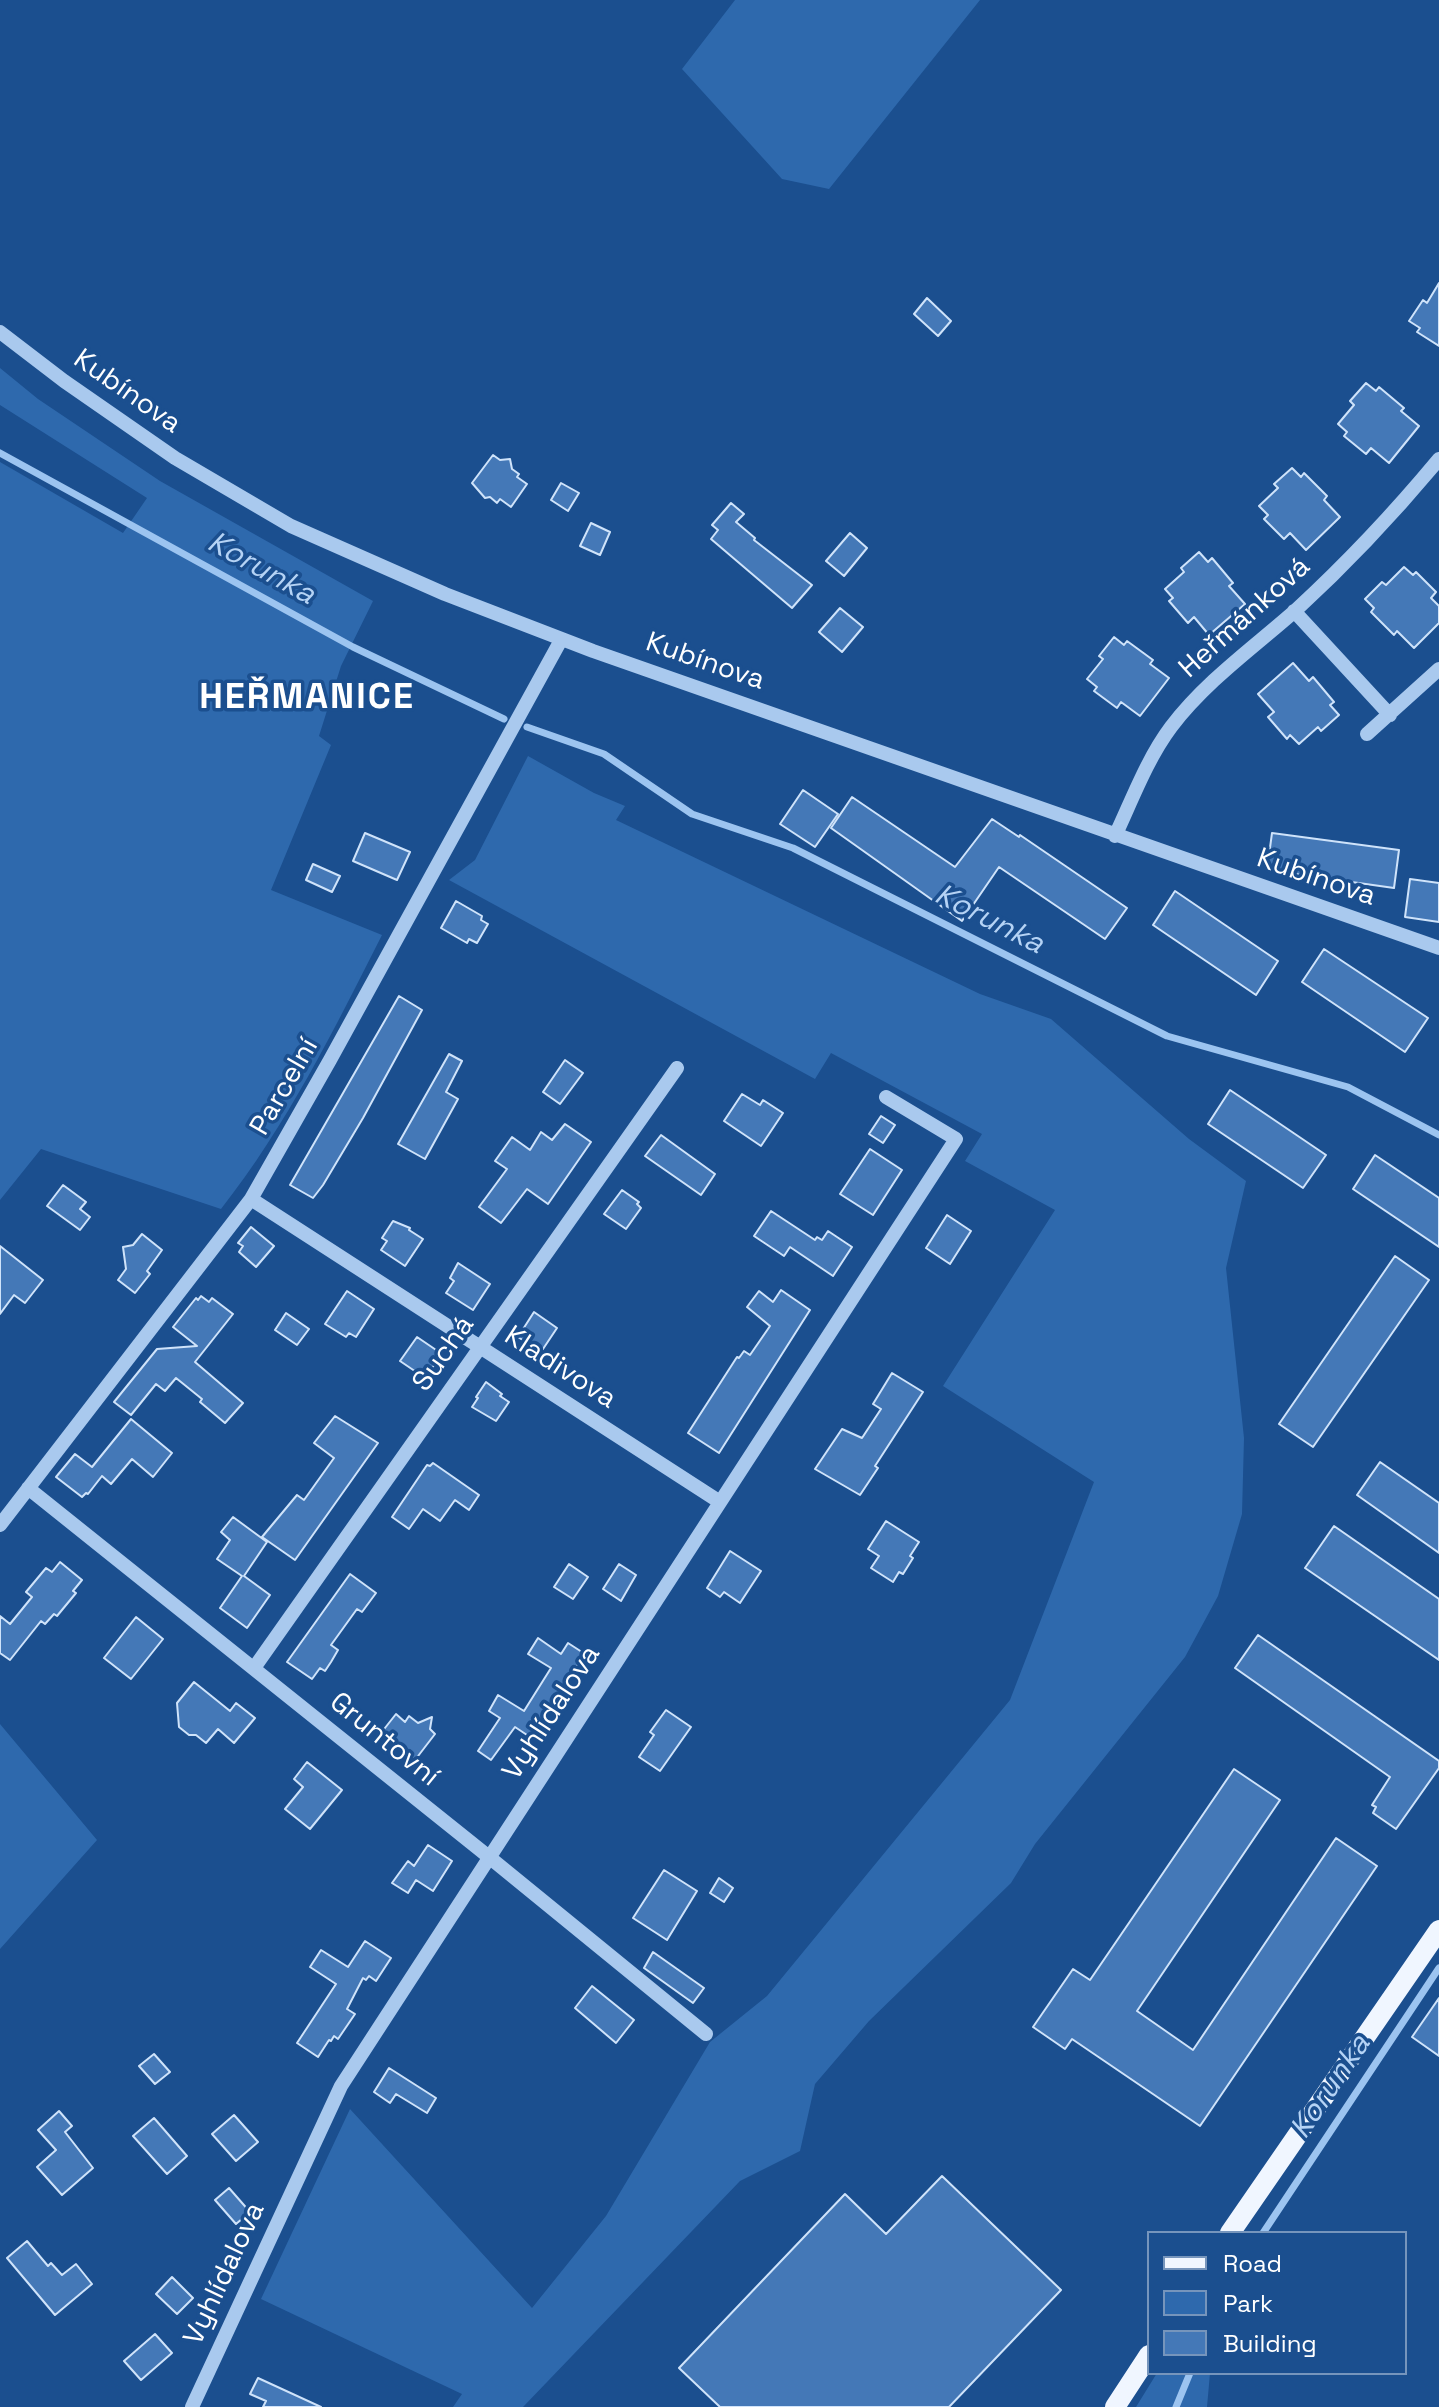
<!DOCTYPE html>
<meta charset="utf-8">
<style>
body{margin:0}
#map{position:relative;width:1439px;height:2407px;overflow:hidden;background:#1b4f8f;font-family:"Space Grotesk",sans-serif}
canvas{display:block}
.legend{position:absolute;left:1147px;top:2231px;width:260px;height:144px;box-sizing:border-box;background:#1b4f8f;border:2px solid #7695bc;margin:0;padding:10px 14px;list-style:none;font-size:24px;color:#fff}
.legend li{display:flex;align-items:center;gap:16px;height:40px}
.legend b{width:40px;border:2px solid #7695bc}
</style>
<div id="map">
<canvas width="1439" height="2407"></canvas>
<ul class="legend">
<li><b style="height:10px;background:#f0f6ff"></b>Road</li>
<li><b style="height:22px;background:#2e69ad"></b>Park</li>
<li><b style="height:22px;background:#4478b7"></b>Building</li>
</ul>
</div>
<script>
const c = document.querySelector('canvas').getContext('2d');
c.lineJoin = 'round';
function fill(path, color) { c.fillStyle = color; c.fill(path, 'evenodd'); }
function stroke(path, color, width, dash) { c.strokeStyle = color; c.lineWidth = width; c.lineCap = dash ? 'butt' : 'round'; c.setLineDash(dash || []); c.stroke(path); }
function drawText(font, color, halo, rows, align = 'center') {
  c.font = font + ' "Space Grotesk",sans-serif'; c.lineWidth = 7; c.setLineDash([]); c.textBaseline = 'middle'; c.strokeStyle = halo; c.fillStyle = color; for (const [text, x, y, turn = 0] of rows) {
    c.save(); c.translate(x, y); c.rotate((+turn || 0) * Math.PI / 180); c.textAlign = isNaN(turn) ? turn : align; if (halo) c.strokeText(text, 0, 0); c.fillText(text, 0, 0); c.restore();
  }
}
fill(new Path2D(`
 M735,0H980L829,189L782,179L682,69Z
 M0,368L38,399L160,481L373,601L341,666L319,736L331,745L271,890L382,935C334,1030 287,1125 221,1209L41,1149L0,1200V462L123,533L147,498L0,405Z
 M528,756L594,793L625,806L616,820L980,994L1051,1019L1189,1139L1246,1181L1226,1268L1244,1438L1242,1514L1218,1596L1185,1657L1035,1844L1011,1883L869,2021L815,2084L800,2151L740,2181L523,2407H453L462,2394L261,2299L350,2109L532,2308L606,2216L710,2042L767,1996L1010,1700L1094,1482L943,1386L1055,1210L965,1161L982,1134L831,1053L815,1079L449,880L475,860Z
 M0,1724L97,1840L0,1949Z
 M1157,2373H1210L1207,2407H1136Z`), '#2e69ad');
stroke(new Path2D(`
 M0,453L353,647L504,719
 M527,727L604,754L692,814L793,848L1167,1036L1348,1087L1439,1135
 M1263,2233L1439,1968
 M1176,2407L1190,2373`), '#9cc4f0', 7);
const building = new Path2D(`
 M1439,283V346L1417,332L1420,328L1409,321L1423,300L1427,303Z
 M927,298L951,321L938,336L914,314Z
 M1366,383L1376,391L1379,387L1404,408L1401,411L1419,426L1389,463L1371,448L1366,454L1344,436L1347,432L1338,424L1354,405L1350,401Z
 M493,455L500,460L510,459L512,469L519,474L517,477L527,484L511,507L500,499L497,503L490,497L485,498L472,483Z
 M1292,468L1301,477L1304,473L1327,496L1324,500L1340,517L1306,550L1290,533L1284,539L1264,519L1268,515L1259,506L1278,488L1274,484Z
 M561,483L579,493L568,511L551,500Z
 M731,503L744,514L736,522L755,538L754,540L812,585L792,608L711,539L718,530L712,525Z
 M591,523L610,532L600,555L580,546Z
 M850,533L867,548L844,576L826,561Z
 M1199,552L1208,562L1212,558L1233,583L1229,586L1245,604L1209,635L1194,617L1188,623L1169,601L1173,598L1165,589L1184,572L1181,568Z
 M1404,567L1413,575L1416,572L1436,592L1431,598L1439,606V623L1414,648L1397,631L1394,635L1371,612L1374,608L1365,599L1382,582L1386,585Z
 M840,608L863,627L842,652L819,632Z
 M1114,637L1124,645L1127,641L1153,660L1150,664L1169,678L1140,716L1121,702L1117,708L1094,691L1097,687L1087,679L1103,659L1099,656Z
 M1293,663L1309,681L1313,677L1334,702L1330,705L1339,715L1321,731L1318,727L1299,744L1290,735L1287,739L1268,717L1274,712L1258,694Z
 M803,790L838,814L815,847L780,824Z
 M852,797L955,867L992,819L1019,837L1020,835L1127,908L1105,939L999,867L962,921L831,828Z
 M365,833L410,852L397,880L353,861Z
 M1272,833L1399,850L1394,888L1267,870Z
 M313,864L340,876L332,892L306,880Z
 M1410,879L1439,883V922L1405,917Z
 M1175,891L1278,961L1256,995L1153,925Z
 M456,901L482,916L481,920L488,924L477,943L469,939L467,943L441,928Z
 M1324,949L1428,1018L1405,1052L1302,982Z
 M399,996L422,1010L363,1118L323,1185L313,1198L290,1185Z
 M449,1054L462,1061L446,1092L458,1099L425,1159L398,1144Z
 M565,1060L583,1073L560,1104L543,1092Z
 M1230,1090L1326,1155L1303,1188L1208,1124Z
 M742,1094L760,1105L763,1100L783,1113L761,1146L724,1121Z
 M881,1116L895,1125L883,1143L869,1134Z
 M565,1124L591,1142L548,1204L527,1189L501,1223L479,1207L507,1169L495,1161L512,1137L530,1150L541,1132L552,1140Z
 M661,1135L715,1174L701,1195L645,1156Z
 M870,1149L902,1170L873,1215L840,1194Z
 M1375,1155L1439,1198V1247L1353,1189Z
 M63,1185L86,1202L80,1209L90,1217L80,1230L47,1206Z
 M622,1190L639,1202L637,1204L641,1208L626,1229L604,1214Z
 M771,1211L815,1240L817,1237L822,1240L828,1231L852,1247L833,1276L790,1247L784,1256L754,1236Z
 M947,1215L971,1231L950,1264L926,1248Z
 M393,1221L410,1228L409,1230L423,1239L405,1266L381,1250L387,1241L382,1238Z
 M251,1227L274,1246L256,1267L239,1252L243,1246L238,1243Z
 M142,1234L162,1250L147,1271L150,1274L135,1293L118,1280L126,1269L123,1247L133,1245Z
 M0,1246L43,1280L25,1303L14,1295L0,1314Z
 M1395,1256L1429,1280L1313,1447L1279,1424Z
 M458,1263L490,1284L473,1310L446,1293L454,1281L450,1278Z
 M781,1290L810,1310L719,1453L688,1433L737,1357L739,1358L744,1351L750,1355L770,1326L747,1307L759,1291L773,1302Z
 M347,1291L374,1309L356,1337L349,1333L346,1337L325,1324Z
 M201,1296L209,1302L212,1298L233,1314L195,1362L243,1403L225,1423L200,1402L202,1399L176,1378L165,1391L156,1384L131,1415L114,1402L157,1349L197,1346L173,1327L196,1298L198,1300Z
 M534,1312L557,1328L541,1352L518,1337Z
 M286,1313L309,1329L297,1345L275,1330Z
 M417,1337L442,1354L425,1378L400,1361Z
 M892,1373L923,1392L875,1466L878,1468L860,1495L815,1469L842,1429L862,1438L881,1409L873,1404Z
 M486,1382L502,1394L500,1396L509,1402L496,1421L472,1407L478,1398L476,1397Z
 M335,1416L378,1443L295,1560L262,1537L297,1495L304,1500L334,1458L314,1443Z
 M131,1419L172,1453L153,1477L132,1459L111,1484L102,1476L88,1494L86,1493L82,1497L56,1477L75,1454L92,1467Z
 M1380,1462L1439,1503V1553L1357,1495Z
 M433,1463L479,1495L469,1510L455,1500L440,1521L423,1509L409,1529L392,1517L427,1465L430,1466Z
 M233,1517L267,1542L244,1576L270,1595L247,1628L220,1608L242,1576L217,1559L230,1540L221,1532Z
 M886,1521L919,1542L910,1556L913,1558L903,1574L899,1572L893,1582L871,1568L879,1556L868,1549Z
 M1334,1526L1439,1599V1660L1305,1568Z
 M730,1551L761,1571L740,1603L724,1592L720,1597L707,1588Z
 M60,1562L82,1580L73,1591L76,1593L57,1616L54,1614L45,1624L41,1621L10,1660L0,1653V1616L10,1624L32,1597L26,1592L46,1568L52,1572Z
 M569,1564L588,1577L573,1599L554,1587Z
 M619,1564L636,1575L621,1601L603,1589Z
 M350,1574L376,1593L362,1612L357,1609L331,1645L338,1650L331,1662L325,1671L320,1668L312,1679L287,1662Z
 M136,1617L163,1639L131,1679L104,1658Z
 M1258,1635L1439,1761V1768L1396,1829L1373,1813L1376,1807L1372,1805L1390,1777L1235,1668Z
 M538,1638L561,1654L568,1643L585,1654L530,1737L515,1727L491,1760L478,1751L500,1718L489,1711L498,1695L524,1711L551,1668L528,1654Z
 M194,1682L230,1711L236,1703L255,1718L234,1743L218,1729L206,1743L196,1735H189L179,1727L177,1703Z
 M666,1710L691,1727L660,1771L639,1757L654,1735L650,1732Z
 M396,1714L405,1722L409,1716L418,1723L432,1717L430,1729L435,1734L415,1760L381,1733Z
 M307,1762L342,1790L310,1829L285,1809L303,1787L294,1779Z
 M1234,1769L1280,1800L1137,2011L1193,2050L1336,1838L1377,1866L1200,2126L1072,2039L1065,2049L1033,2027L1073,1969L1090,1980Z
 M428,1845L452,1861L433,1891L416,1880L408,1893L392,1883L408,1861L414,1866Z
 M664,1870L697,1891L667,1940L633,1918Z
 M719,1878L733,1888L724,1902L710,1893Z
 M365,1941L391,1958L376,1981L369,1976L366,1980L363,1978L347,2009L355,2014L338,2039L334,2036L331,2041L329,2040L318,2057L297,2043L336,1984L310,1967L321,1950L348,1967Z
 M653,1952L704,1988L693,2003L644,1968Z
 M592,1986L634,2020L616,2043L575,2008Z
 M1439,1998V2056L1412,2037Z
 M154,2054L170,2072L155,2084L139,2066Z
 M389,2068L436,2098L427,2113L396,2094L390,2103L374,2092Z
 M59,2111L72,2126L65,2132L93,2168L62,2195L37,2167L56,2150L38,2130Z
 M234,2115L258,2142L236,2161L212,2134Z
 M154,2118L187,2156L167,2174L133,2136Z
 M942,2176L1061,2290L949,2407H720L679,2368L845,2194L886,2234Z
 M229,2188L250,2212L236,2224L215,2200Z
 M27,2241L48,2266L51,2263L62,2275L76,2264L92,2284L55,2315L7,2258Z
 M172,2277L193,2298L177,2314L156,2294Z
 M155,2334L172,2353L141,2380L124,2361Z
 M258,2378L321,2407H263L266,2401L250,2394Z`);
fill(building, '#4478b7');
stroke(building, '#cfe3fa', 2);
stroke(new Path2D(`
 M0,332L64,381L175,458L291,526L445,594L593,651L1439,948
 M1294,611L1390,715
 M1367,734L1439,669
 M1115,836C1132,800 1147,759 1171,727C1206,681 1253,648 1296,610C1347,563 1395,512 1439,459
 M251,1199L720,1502
 M28,1488L489,1857L706,2034
 M0,1525L251,1199L330,1060L561,640
 M254,1668L677,1068
 M192,2407L341,2086L956,1139L886,1097`), '#a9c9ee', 14);
stroke(new Path2D(`
 M1230,2233L1439,1930
 M1115,2407L1149,2355`), '#f0f6ff', 20);
drawText('28px', '#fff', '#1b4f8f', [
 ["Kubínova",127,392,35],
 ["Heřmánková",1245,618,-42],
 ["Kubínova",705,662,19],
 ["Kubínova",1316,878,19],
 ["Parcelní",285,1087,-60],
 ["Suchá",444,1354,-55],
 ["Kladivova",560,1368,33],
 ["Vyhlídalova",552,1713,-57],
 ["Gruntovní",384,1740,39],
 ["Vyhlídalova",225,2274,-65]
]);
drawText('italic 30px', '#b5d3f5', '#1b4f8f', [
 ["Korunka",261,569,29],
 ["Korunka",989,920,27],
 ["Korunka",1331,2087,-56]
]);
c.letterSpacing = '2px';
drawText('bold 36px', '#fff', '#1b4f8f', [
 ["HEŘMANICE",307,698]
]);
c.letterSpacing = '0px';
</script>
